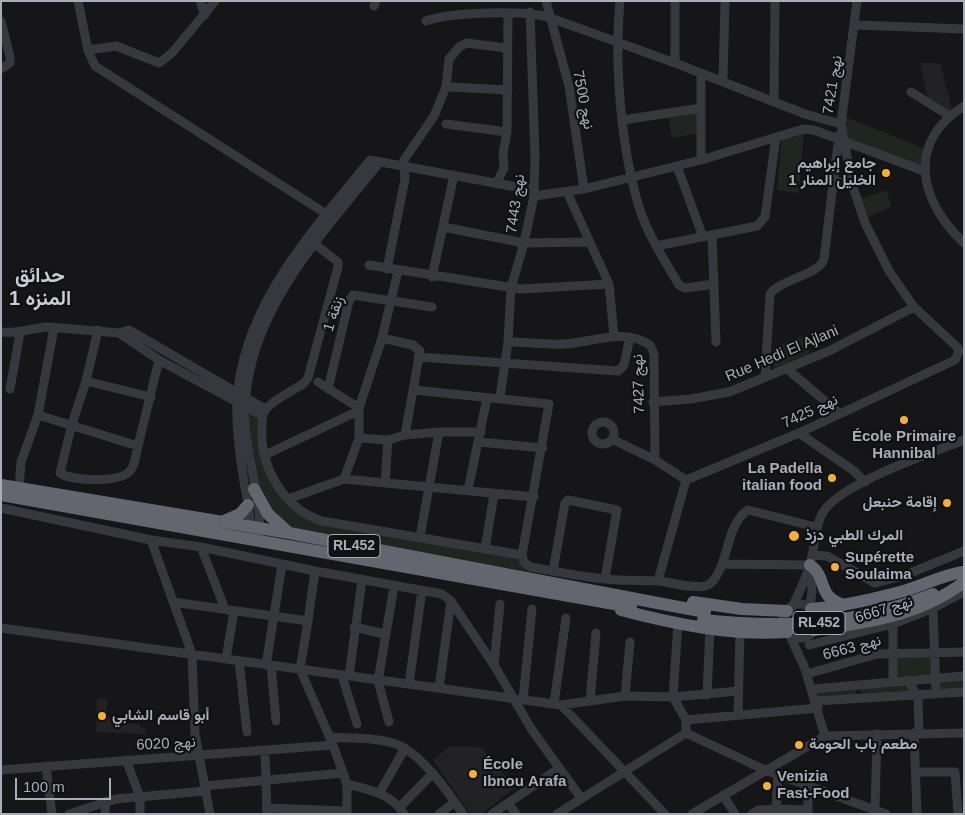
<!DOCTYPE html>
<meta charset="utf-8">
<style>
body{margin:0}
#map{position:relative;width:965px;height:815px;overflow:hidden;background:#161618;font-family:Helvetica,sans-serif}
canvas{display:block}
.frame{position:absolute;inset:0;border:2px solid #a8adb8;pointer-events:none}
.scale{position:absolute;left:15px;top:778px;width:96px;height:22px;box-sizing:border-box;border:2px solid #a8adb8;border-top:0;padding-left:6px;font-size:15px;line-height:18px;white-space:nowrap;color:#a8adb8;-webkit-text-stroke:4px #111113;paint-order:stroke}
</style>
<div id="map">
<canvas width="965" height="815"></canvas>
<div class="frame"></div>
<div class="scale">100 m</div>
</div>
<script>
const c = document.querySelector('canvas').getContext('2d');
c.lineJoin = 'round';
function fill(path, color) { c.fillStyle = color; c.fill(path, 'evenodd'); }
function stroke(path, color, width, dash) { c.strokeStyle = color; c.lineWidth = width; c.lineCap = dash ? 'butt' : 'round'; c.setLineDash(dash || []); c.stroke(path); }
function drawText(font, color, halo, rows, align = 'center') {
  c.font = font + ' Helvetica,Vazirmatn,sans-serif'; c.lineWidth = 4.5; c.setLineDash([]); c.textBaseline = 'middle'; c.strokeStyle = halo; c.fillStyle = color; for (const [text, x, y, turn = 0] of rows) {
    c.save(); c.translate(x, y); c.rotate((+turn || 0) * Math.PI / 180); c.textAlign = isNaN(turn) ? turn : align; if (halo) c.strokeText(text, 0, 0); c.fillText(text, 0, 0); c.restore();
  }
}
fill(new Path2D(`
 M920,63H940L952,109L945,113L929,103Z
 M97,698L107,699L106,716H110V722L140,724L141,728L147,729L145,734L96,732Z
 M450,746L481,747L515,788L481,814H470L433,760Z`), '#222225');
fill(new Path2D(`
 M698,111V133L672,138L668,116Z
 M843,116L923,148L920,170L846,142Z
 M804,130L799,193L777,190L782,136Z
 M887,190L891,207L868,217L860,199Z
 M802,336L810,353L774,368L773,348Z
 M246,410L258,417L266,469L313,520L528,560L525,571L290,530L277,520L257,488Z
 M895,655H931L932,675L895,677Z
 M964,678V688L938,690L937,680Z
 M904,684L912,694L861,697V686Z
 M856,686V697L820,700L817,691Z`), '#1e261f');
stroke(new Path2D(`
 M78,1L88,50L95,66L331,217
 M200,1L205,15
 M546,1L569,86L584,189
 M620,1C614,63 621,151 640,210C649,237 665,261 679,285L685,288L714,284
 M374,6L376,1
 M1,21L10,57V63L1,69
 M426,21C451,12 522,10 548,17L675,63L805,114L841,124
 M856,25L964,29
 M88,50L116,46L159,63L172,53L215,1
 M675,63V1
 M723,81L725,1
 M450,87L508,90
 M911,92L948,115
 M774,102L775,1
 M964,106C905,143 920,202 964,243
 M623,120L701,108
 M446,124L507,132
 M701,160V73
 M677,166L703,237
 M833,181L852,184
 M496,184L504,168L503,153L507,132L508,13
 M567,192L609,284L614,336
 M534,196L584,189L701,160L803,129L814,130L924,171
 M443,227L524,243L589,242
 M712,235L716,342
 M307,238L338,262V267L308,378L304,383C294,390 273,400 266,409C262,413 262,422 262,427C259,466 284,509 322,521L522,555L549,404L414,390
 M656,246L757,226L765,217L776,137
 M369,265L521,289L609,284
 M387,269L405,179L404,160L434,116L446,87L449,59L459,47L467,43L506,48
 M432,277L454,175
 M98,330L86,381L72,424L60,473C72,481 117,483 129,472C135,467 136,454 138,446
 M1,332C19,334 30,328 48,327L119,333L129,330L265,409
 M119,333L159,360L263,416
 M382,338L413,345L420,351L405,435
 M508,342C526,342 545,345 563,344C592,343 623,327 650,345L654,354L655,460
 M418,357L618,371L624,365L630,337
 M786,368L839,413
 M765,376L770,294C782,278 818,276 824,259L839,135
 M86,381L151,397
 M318,382L359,408
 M10,389L20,333
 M328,389L349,301L353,295L432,307
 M500,397L508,342L511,288L524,243L534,196L535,156L530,12
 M653,402L691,399L729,392L829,351L914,307
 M38,415L138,446L159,360
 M592 433a11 11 0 1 1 22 0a11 11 0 1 1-22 0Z
 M799,433L854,471L865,482
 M359,438L388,440L405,435L439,432H481
 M612,439L655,460L686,480L799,433L955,360L959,351L957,347L914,307L889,271L865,223L852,184L841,124L857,1
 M479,442L543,448
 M265,455L358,411
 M344,479L359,438V408L382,338L398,271
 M385,483L388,440
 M19,489L21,462L38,415L54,328
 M468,490L487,398
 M288,499L344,479L534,497
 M1,508L151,540L201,547L315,571L442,594L451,601L494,665L532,730L581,798
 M250,531C251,515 247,498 244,482C240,456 236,429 237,402C242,305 313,231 370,160L533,190
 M259,533C263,504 246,456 245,424C240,319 319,238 379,163
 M420,537L439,432
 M151,540L192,654L195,734L210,814
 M201,547L225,609
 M485,549L494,494
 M522,555L524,562L530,567C555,571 580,577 605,579C623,581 641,580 659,581C670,582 703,592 711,583C730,563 725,525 748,510L816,527
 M812,555L827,556L875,583L903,576L964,551
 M723,564L810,565
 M553,571L565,503L568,500L617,510L605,579
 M658,581L686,480
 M173,602L308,621L315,571
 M783 621a17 17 0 1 1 34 0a17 17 0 1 1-34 0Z
 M792,607C799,593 806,579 810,564C815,548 814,531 821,516C834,485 931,453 964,440
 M810,607L812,591L811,568
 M933,608L936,694
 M308,621L300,669L333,745L347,784V814
 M678,623L673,697L738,691
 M354,627L385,634
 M1,628L561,705L625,696L673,697L686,720
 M789,634L804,666L825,736
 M809,645L893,624L933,608L964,592
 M226,659L234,611
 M239,661L247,732
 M266,665L282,565
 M271,665L276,721
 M494,665L500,604
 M807,674L877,654L964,652
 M342,676L357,724
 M349,676L362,580
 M907,680L918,696L919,733
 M893,681V624
 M409,684L422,590
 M439,688L451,601
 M812,689L964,676
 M707,695L710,628
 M625,696L630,642
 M523,700L532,609
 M590,701L596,633
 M816,701L964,692
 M554,703L566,618
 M561,705L665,814
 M738,715L740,632
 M389,722L378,681L394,586
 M686,733L765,770L886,814
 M914,733L917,814
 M330,737C351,739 377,737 396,744C421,753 449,793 463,814
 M265,750L267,814
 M126,760L140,797V814
 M46,766L52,814
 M1,770L333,745
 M916,772H955L958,814
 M347,784C369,790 391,793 404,814
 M204,786L343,773
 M380,792L405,748
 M723,795L735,814
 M508,803L516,814
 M400,807L433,773
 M268,808L347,811
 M776,809L808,810
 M875,810L877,734
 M69,814L116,799L205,791
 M105,814L106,801
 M439,814L455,802
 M492,814L558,769
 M557,814L686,733V720L818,708
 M692,814L825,736L964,733
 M752,814L758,810L776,809L778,774
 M808,814V785`), '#37383d', 9);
stroke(new Path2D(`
 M1,485L289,533L705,612
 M254,489L268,514L289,533
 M1,495L631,607
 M224,521L240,514L248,505
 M810,565C828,577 816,597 844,605
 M693,602L742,609L787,611
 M811,609C845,606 875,599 907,590C926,584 943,575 963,572
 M621,610C674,624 732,636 787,632
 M814,630C867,623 921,615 964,582`), '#63666e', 12);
stroke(new Path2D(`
 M703,620C788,629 852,625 933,594`), '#63666e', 12);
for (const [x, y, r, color] of [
 [886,173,5,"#f2b134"],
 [904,420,5,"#f2b134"],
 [832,478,5,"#f2b134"],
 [947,503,5,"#f2b134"],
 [794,536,6,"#f2b134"],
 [835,567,5,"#f2b134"],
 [102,716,5,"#f2b134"],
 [799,745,5,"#f2b134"],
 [473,774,5,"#f2b134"],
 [767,786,5,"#f2b134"]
]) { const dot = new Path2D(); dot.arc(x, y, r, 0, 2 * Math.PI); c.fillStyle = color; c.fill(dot); stroke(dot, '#111113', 2); }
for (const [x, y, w] of [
 [354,546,52],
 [819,623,52]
]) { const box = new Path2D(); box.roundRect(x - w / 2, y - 11.5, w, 23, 4); c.fillStyle = '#111113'; c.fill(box); stroke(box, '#a8adb8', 1); }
drawText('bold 14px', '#a8adb8', null, [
 ["RL452",354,546],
 ["RL452",819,623]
]);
drawText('15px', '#a8adb8', '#111113', [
 ["نهج 7421",833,85,-81],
 ["نهج 7500",583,100,79],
 ["نهج 7443",516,204,-82],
 ["زنقة 1",334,314,-72],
 ["Rue Hedi El Ajlani",782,354,-23],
 ["نهج 7427",639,384,-92],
 ["نهج 7425",810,412,-25],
 ["نهج 6667",884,610,-17],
 ["نهج 6663",852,648,-15],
 ["نهج 6020",166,744,-3]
]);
drawText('bold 15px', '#a8adb8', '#111113', [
 ["جامع إبراهيم",876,164,"right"],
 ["الخليل المنار 1",876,181,"right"],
 ["École Primaire",904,437,"center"],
 ["Hannibal",904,454,"center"],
 ["La Padella",822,469,"right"],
 ["italian food",822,486,"right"],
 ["إقامة حنبعل",937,503,"right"],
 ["المرك الطبي دزذ",805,536],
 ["Supérette",845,558],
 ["Soulaima",845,575],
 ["أبو قاسم الشابي",112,716],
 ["مطعم باب الحومة",809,745],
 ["École",483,765],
 ["Ibnou Arafa",483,782],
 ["Venizia",777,777],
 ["Fast-Food",777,794]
], 'left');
drawText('bold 20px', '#c9ccd4', '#111113', [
 ["حدائق",40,276],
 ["المنزه 1",40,299]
]);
</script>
